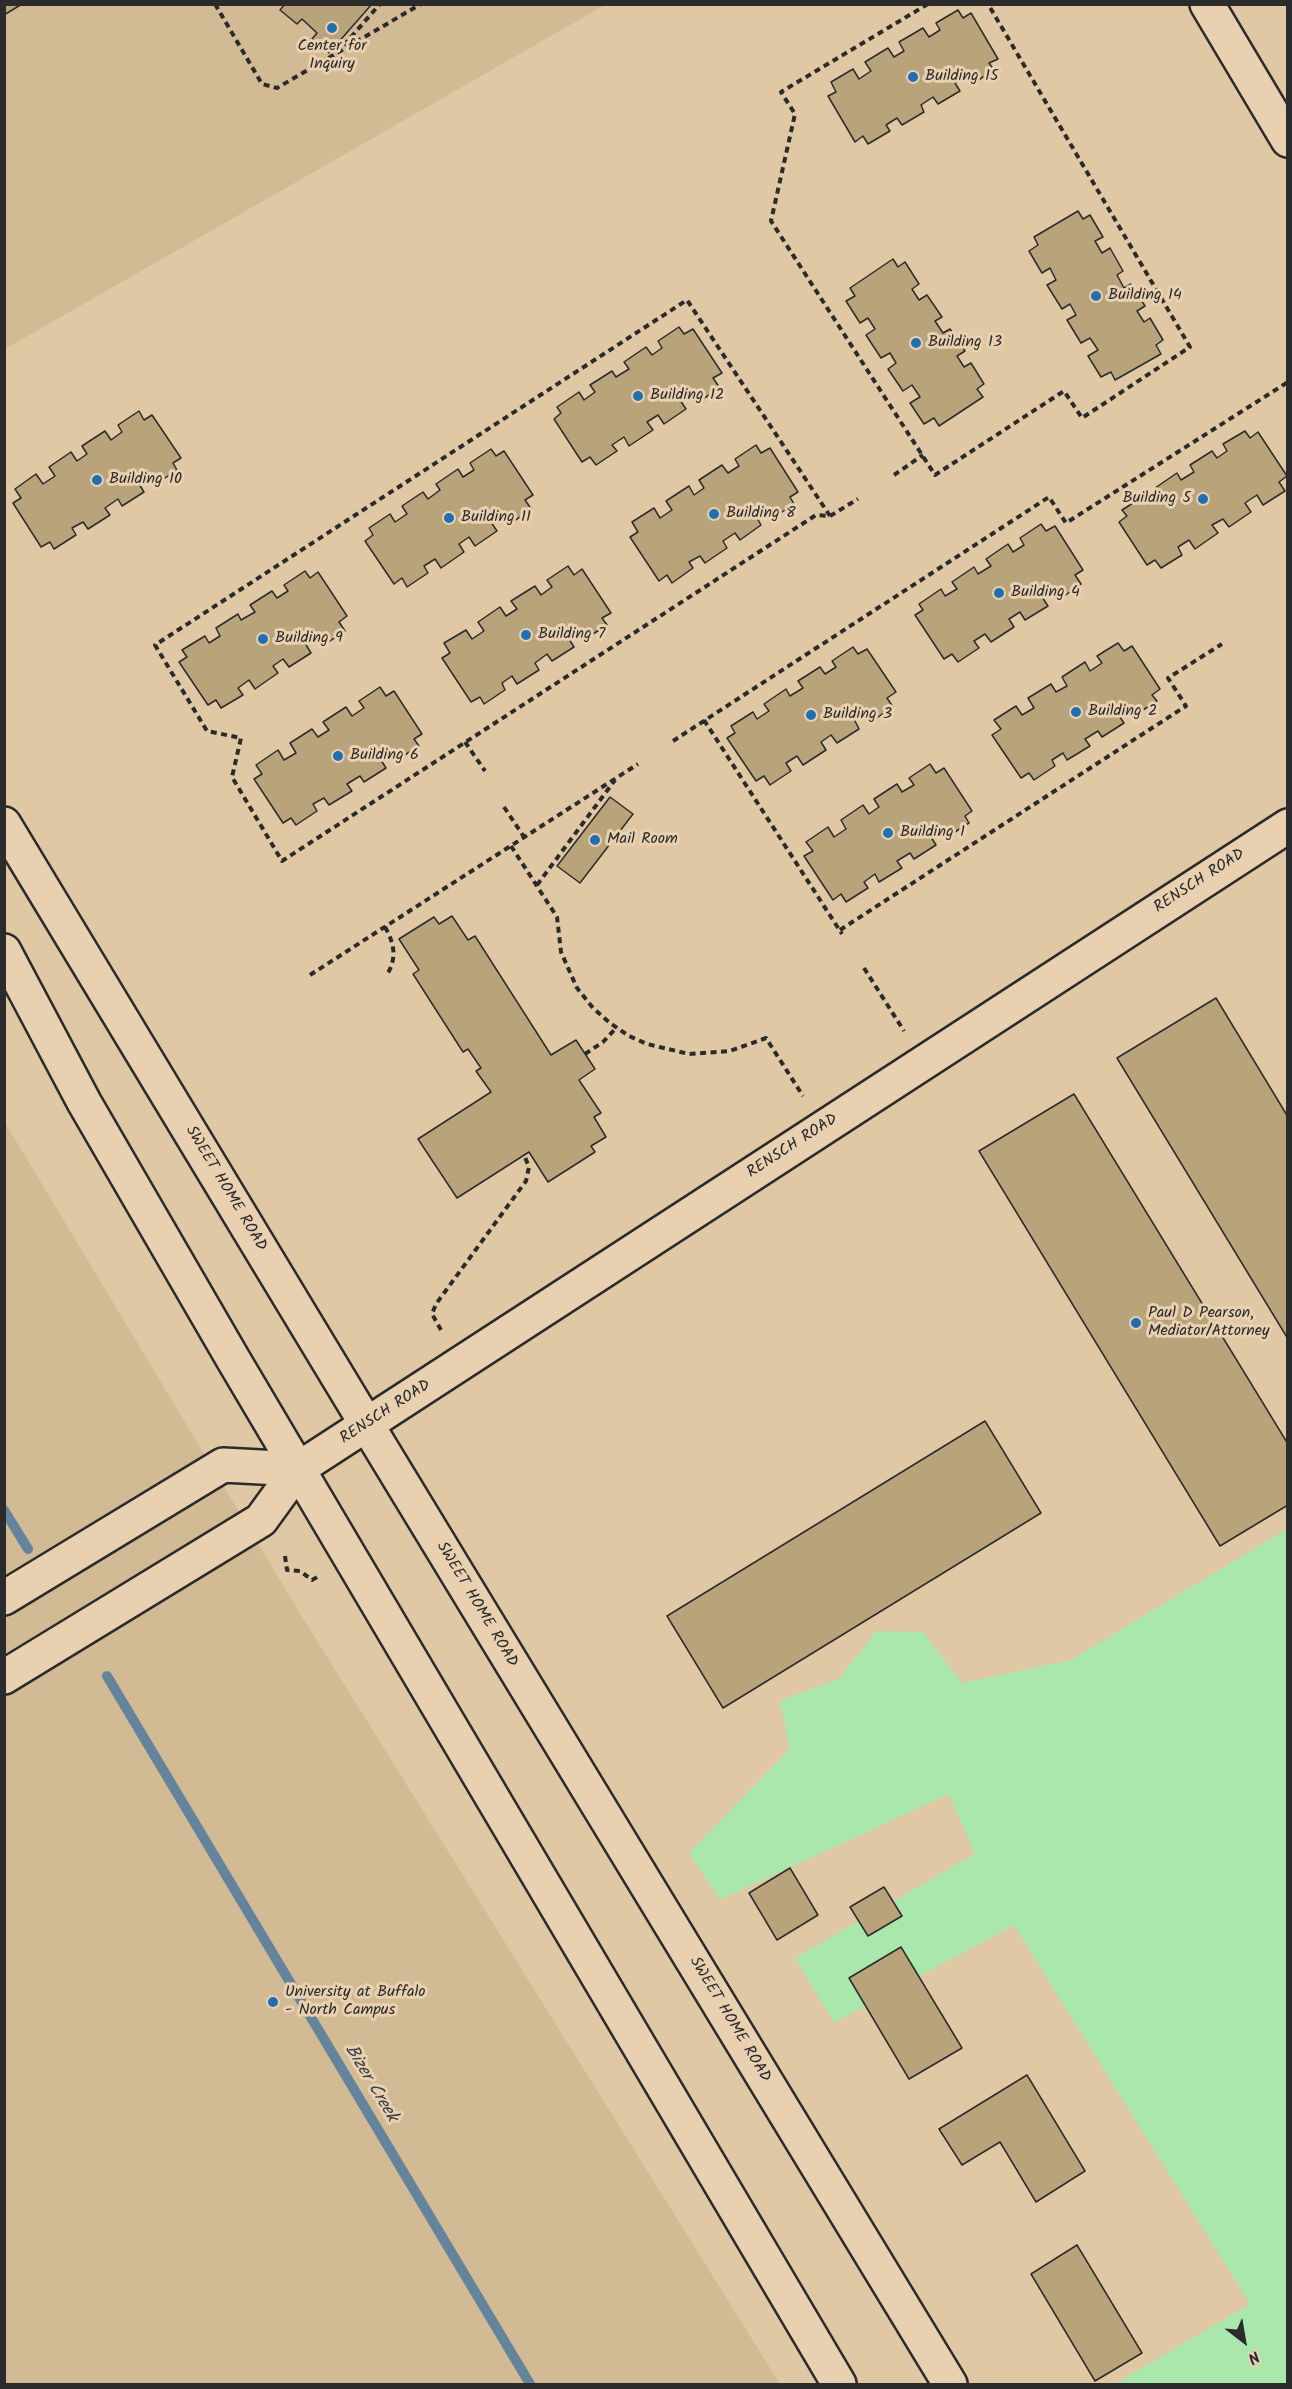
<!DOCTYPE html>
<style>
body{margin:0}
#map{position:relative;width:1292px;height:2389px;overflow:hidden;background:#e1c8a4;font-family:Kalam,sans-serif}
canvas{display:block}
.frame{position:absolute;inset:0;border:6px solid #2b2b2b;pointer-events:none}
.north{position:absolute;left:1214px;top:2311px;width:60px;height:60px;-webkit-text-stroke:4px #e8d0b0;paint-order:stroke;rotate:149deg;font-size:16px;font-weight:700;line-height:24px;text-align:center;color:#2b2b2b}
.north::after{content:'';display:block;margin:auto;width:21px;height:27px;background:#2b2b2b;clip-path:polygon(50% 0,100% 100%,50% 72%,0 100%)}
</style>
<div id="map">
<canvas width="1292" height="2389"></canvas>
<div class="frame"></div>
<div class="north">N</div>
</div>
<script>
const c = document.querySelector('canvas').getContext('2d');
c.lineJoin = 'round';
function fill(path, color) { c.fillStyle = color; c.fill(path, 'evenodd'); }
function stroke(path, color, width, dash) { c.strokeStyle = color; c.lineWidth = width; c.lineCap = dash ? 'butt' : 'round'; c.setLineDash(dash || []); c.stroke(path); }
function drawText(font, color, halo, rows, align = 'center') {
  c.font = font + ' Kalam,sans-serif'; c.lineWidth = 6; c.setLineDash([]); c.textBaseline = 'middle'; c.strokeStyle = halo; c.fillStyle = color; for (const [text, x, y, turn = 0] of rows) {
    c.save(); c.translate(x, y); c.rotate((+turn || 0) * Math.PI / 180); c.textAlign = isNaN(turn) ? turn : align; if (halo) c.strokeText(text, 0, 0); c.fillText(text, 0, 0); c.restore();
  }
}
fill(new Path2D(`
 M5,5H605L5,349Z
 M4,1121L304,1620L780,2384H5Z`), '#d2ba95');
fill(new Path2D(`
 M1287,1529V2384H1115L1250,2304L1014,1925L834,2023L795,1958L975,1854L949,1794L720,1900L689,1853L790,1749L780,1701L839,1679L876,1631L923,1632L962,1683L1071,1660Z`), '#a9e7ad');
stroke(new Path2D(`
 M4,1510L28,1549
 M107,1676L530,2384`), '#63849b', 10);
const building = new Path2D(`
 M4,4H22L4,15Z
 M285,4H372L329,53L312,39L317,33L302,19L297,24L280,10Z
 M958,10L963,18L971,13L998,59L989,63L994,70L972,84L967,76L955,83L960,91L938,104L933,97L921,105L924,112L902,125L897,118L886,125L890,131L868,144L863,136L855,142L828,96L836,92L831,82L853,69L859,79L871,71L865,62L888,48L894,57L904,51L899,42L923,28L929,37L940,30L936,23Z
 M1078,211L1083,219L1090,215L1103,237L1095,241L1102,253L1110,248L1123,271L1117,275L1124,288L1131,284L1145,306L1137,311L1144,322L1150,318L1163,340L1156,345L1161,354L1115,380L1111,372L1101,377L1088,356L1098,350L1090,338L1081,343L1067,320L1076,315L1070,304L1062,309L1047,285L1056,280L1050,268L1042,273L1029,251L1038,245L1034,237Z
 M893,259L898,267L905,262L919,284L912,289L919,300L927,295L942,317L935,321L943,333L950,329L965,351L957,356L964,367L971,363L984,384L977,389L983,397L939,426L934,418L924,424L910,403L920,397L912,385L903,391L888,369L896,363L890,353L881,358L866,335L875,329L868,318L860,323L846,301L855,296L850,288Z
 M679,327L684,334L693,329L722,373L713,378L720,388L698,402L692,392L680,400L686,409L664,424L658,415L647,422L653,430L629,446L624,437L612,445L617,451L596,465L590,457L582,462L554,419L561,413L557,407L579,392L584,400L595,392L590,385L612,371L616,377L629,369L624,362L646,347L652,355L662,348L658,341Z
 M139,411L144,420L152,415L181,458L173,463L177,470L156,484L151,477L139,484L144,492L122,506L118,499L105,508L110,515L88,529L83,522L72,528L76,535L54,549L50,542L41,547L13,503L21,498L15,489L36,474L43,484L55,476L49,467L71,452L77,461L87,454L82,446L105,431L111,440L122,432L118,425Z
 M1245,431L1250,438L1258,432L1287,476L1279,482L1285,491L1263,505L1257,495L1245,503L1251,512L1229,527L1223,519L1212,525L1218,533L1195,549L1189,540L1178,547L1182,555L1161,568L1155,560L1147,565L1119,522L1127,516L1122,510L1144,496L1149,503L1160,495L1155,488L1177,473L1181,480L1194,472L1190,465L1212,451L1217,458L1227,451L1223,444Z
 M756,445L761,453L770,448L798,492L790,497L794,504L773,518L768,511L757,518L761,525L740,540L735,533L723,541L727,548L705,563L700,556L689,562L693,568L672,583L667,575L659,581L630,537L638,532L632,522L654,508L660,518L672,510L666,501L689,486L694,495L704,488L699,480L722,465L728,473L739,466L735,459Z
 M491,449L496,456L504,451L533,495L525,500L532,510L510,523L504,514L491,522L497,531L475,546L469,537L459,544L464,552L441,568L435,559L424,566L428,573L407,587L402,578L394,584L365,541L373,535L369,528L390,514L395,522L407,514L402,506L423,492L428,499L440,490L436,484L458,469L463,477L474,470L470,463Z
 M1041,524L1046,531L1055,526L1083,570L1075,575L1081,584L1060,599L1054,589L1042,597L1048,606L1025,620L1020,612L1009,619L1014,627L991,642L985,634L974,641L979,648L958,662L952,654L944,659L915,615L923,610L919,604L941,589L945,596L957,589L952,582L974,567L978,574L991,566L986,559L1008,544L1013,552L1024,545L1020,538Z
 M568,566L574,575L582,569L611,613L602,618L607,625L585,639L580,632L569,639L574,647L552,661L547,654L535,663L539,670L517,684L512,676L502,683L505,690L484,704L480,697L471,702L442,658L450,653L444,643L466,630L472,639L484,631L478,622L500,607L506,616L517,609L511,601L535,586L541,595L552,587L547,580Z
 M305,571L310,578L318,572L347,616L339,622L345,631L324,645L317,635L305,643L311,653L289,667L283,659L273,666L278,673L255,689L249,680L238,688L243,695L221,708L216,700L208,705L179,662L187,657L182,650L205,636L209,643L220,636L216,628L238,614L241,620L255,612L250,605L272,591L277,598L288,591L284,585Z
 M1118,643L1124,651L1132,646L1160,689L1152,695L1157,701L1135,715L1130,708L1119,716L1124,723L1102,737L1098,731L1085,739L1090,746L1067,760L1063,753L1052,760L1055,766L1034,780L1029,773L1021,778L992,735L1001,729L994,720L1016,706L1022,715L1034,708L1028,698L1051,684L1056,692L1067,686L1062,677L1085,662L1090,671L1102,663L1097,656Z
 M853,647L858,654L867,649L896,692L887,698L893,707L872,721L866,712L854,719L859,729L837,743L831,735L821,742L826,750L803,765L797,756L786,763L791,771L770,785L764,776L756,781L727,738L735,733L731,726L753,712L757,719L769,711L764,704L786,689L790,696L803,688L798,681L820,667L825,674L836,667L832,661Z
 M380,687L386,696L394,691L422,734L414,739L419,746L397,760L392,753L381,760L386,768L364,782L360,776L347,784L352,791L329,805L324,798L313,804L317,811L296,825L291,818L283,823L254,779L262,774L256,765L278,750L284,760L296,753L290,743L312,729L318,737L329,730L323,722L346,707L352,716L364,708L359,701Z
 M930,764L936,773L944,768L972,811L965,816L969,823L947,837L942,830L931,837L936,845L914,859L910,853L897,861L902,868L879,882L875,874L864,882L868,888L846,902L841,894L833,900L804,856L813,851L806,842L828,827L834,837L846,829L841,820L863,805L869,814L879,807L874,799L897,784L902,792L914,785L909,778Z
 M610,797L633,814L580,883L557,866Z
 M452,916L468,940L475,936L551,1055L576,1040L595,1069L579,1080L601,1113L594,1117L606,1137L591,1146L595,1152L548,1182L529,1152L457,1198L418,1139L491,1092L476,1071L481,1068L468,1049L463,1052L413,974L419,970L399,939L434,917L439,924Z
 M1216,998L1288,1117V1339L1117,1058Z
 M1074,1094L1288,1444V1505L1220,1546L979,1151Z
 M985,1421L1041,1513L723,1708L667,1616Z
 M790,1868L818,1915L777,1940L749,1893Z
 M884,1887L902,1916L868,1936L850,1907Z
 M901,1947L962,2048L909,2079L849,1978Z
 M1027,2075L1085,2171L1036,2202L1000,2142L962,2165L939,2129Z
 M1077,2245L1142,2353L1095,2381L1031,2274Z`);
fill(building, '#b9a37a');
stroke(building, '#2b2b2b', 1.5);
const minor = new Path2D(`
 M1207,4L1288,140
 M298,1469L1288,826`);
const tertiary = new Path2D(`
 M4,1598L223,1465L298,1469
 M4,1677L261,1520L298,1469`);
const secondary = new Path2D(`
 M4,824L367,1425L950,2384
 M4,951L84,1102L233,1359L839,2384`);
stroke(minor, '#2b2b2b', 38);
stroke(tertiary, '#2b2b2b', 38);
stroke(secondary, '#2b2b2b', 38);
stroke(new Path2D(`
 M215,4L262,84L277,88L421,4
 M928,4L781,92L795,114L771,221L935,475L1064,391L1082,418L1190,347L988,4
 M337,53L380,4
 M894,475L923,455
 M830,516L687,300L155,645L207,731L241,738L232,777L282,861L816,515L830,516L858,499
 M704,720L842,934
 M673,741L1049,497L1066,523L1288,382
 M465,742L485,771
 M504,807L524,837
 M511,846L557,917L561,952L577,988L593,1008L610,1023L629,1036L647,1044L689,1054L730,1051L766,1038L803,1096
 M537,885L615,780
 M385,927C394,943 397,957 388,973
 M840,930L1186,706L1168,678L1222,644
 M864,968L904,1031
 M310,975L638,764
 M585,1054L603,1042L617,1027
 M441,1330L432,1314L436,1304L526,1181L529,1167L524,1155
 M285,1556L287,1570L300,1571L312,1580L319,1576`), '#2b2b2b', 4, [6, 4.5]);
stroke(minor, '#e8d0b0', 33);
stroke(tertiary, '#e8d0b0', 33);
stroke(secondary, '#e8d0b0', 33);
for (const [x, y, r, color] of [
 [332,28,6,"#1f6fb2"],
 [913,77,6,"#1f6fb2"],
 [1096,296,6,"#1f6fb2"],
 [916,343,6,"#1f6fb2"],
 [638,396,6,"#1f6fb2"],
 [97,480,6,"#1f6fb2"],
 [1203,499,6,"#1f6fb2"],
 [714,514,6,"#1f6fb2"],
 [449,518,6,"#1f6fb2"],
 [999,593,6,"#1f6fb2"],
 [526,635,6,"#1f6fb2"],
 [263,639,6,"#1f6fb2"],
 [1076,712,6,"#1f6fb2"],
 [811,715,6,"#1f6fb2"],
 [338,756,6,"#1f6fb2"],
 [888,833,6,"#1f6fb2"],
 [595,840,6,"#1f6fb2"],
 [1136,1323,6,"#1f6fb2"],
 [273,2002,6,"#1f6fb2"]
]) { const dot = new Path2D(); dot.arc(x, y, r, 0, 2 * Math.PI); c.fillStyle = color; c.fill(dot); stroke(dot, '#e8d0b0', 2); }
drawText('16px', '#2b2b2b', '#e8d0b0', [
 ["Center for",332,47,"center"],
 ["Inquiry",332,65,"center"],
 ["Building 15",925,77],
 ["Building 14",1108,296],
 ["Building 13",928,343],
 ["Building 12",650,396],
 ["Building 10",109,480],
 ["Building 5",1191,499,"right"],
 ["Building 8",726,514],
 ["Building 11",461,518],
 ["Building 4",1011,593],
 ["Building 7",538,635],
 ["Building 9",275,639],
 ["Building 2",1088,712],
 ["Building 3",823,715],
 ["Building 6",350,756],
 ["Building 1",900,833],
 ["Mail Room",607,840],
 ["Paul D Pearson,",1148,1314],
 ["Mediator/Attorney",1148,1332],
 ["University at Buffalo",285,1993],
 ["- North Campus",285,2011]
], 'left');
drawText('16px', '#2b2b2b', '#e8d0b0', [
 ["RENSCH ROAD",1200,882,-33],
 ["RENSCH ROAD",793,1147,-33],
 ["SWEET HOME ROAD",225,1189,59],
 ["RENSCH ROAD",386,1413,-33],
 ["SWEET HOME ROAD",476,1605,59],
 ["SWEET HOME ROAD",729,2020,59]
]);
drawText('italic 18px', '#394147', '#e8d0b0', [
 ["Bizer Creek",370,2084,59]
]);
</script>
